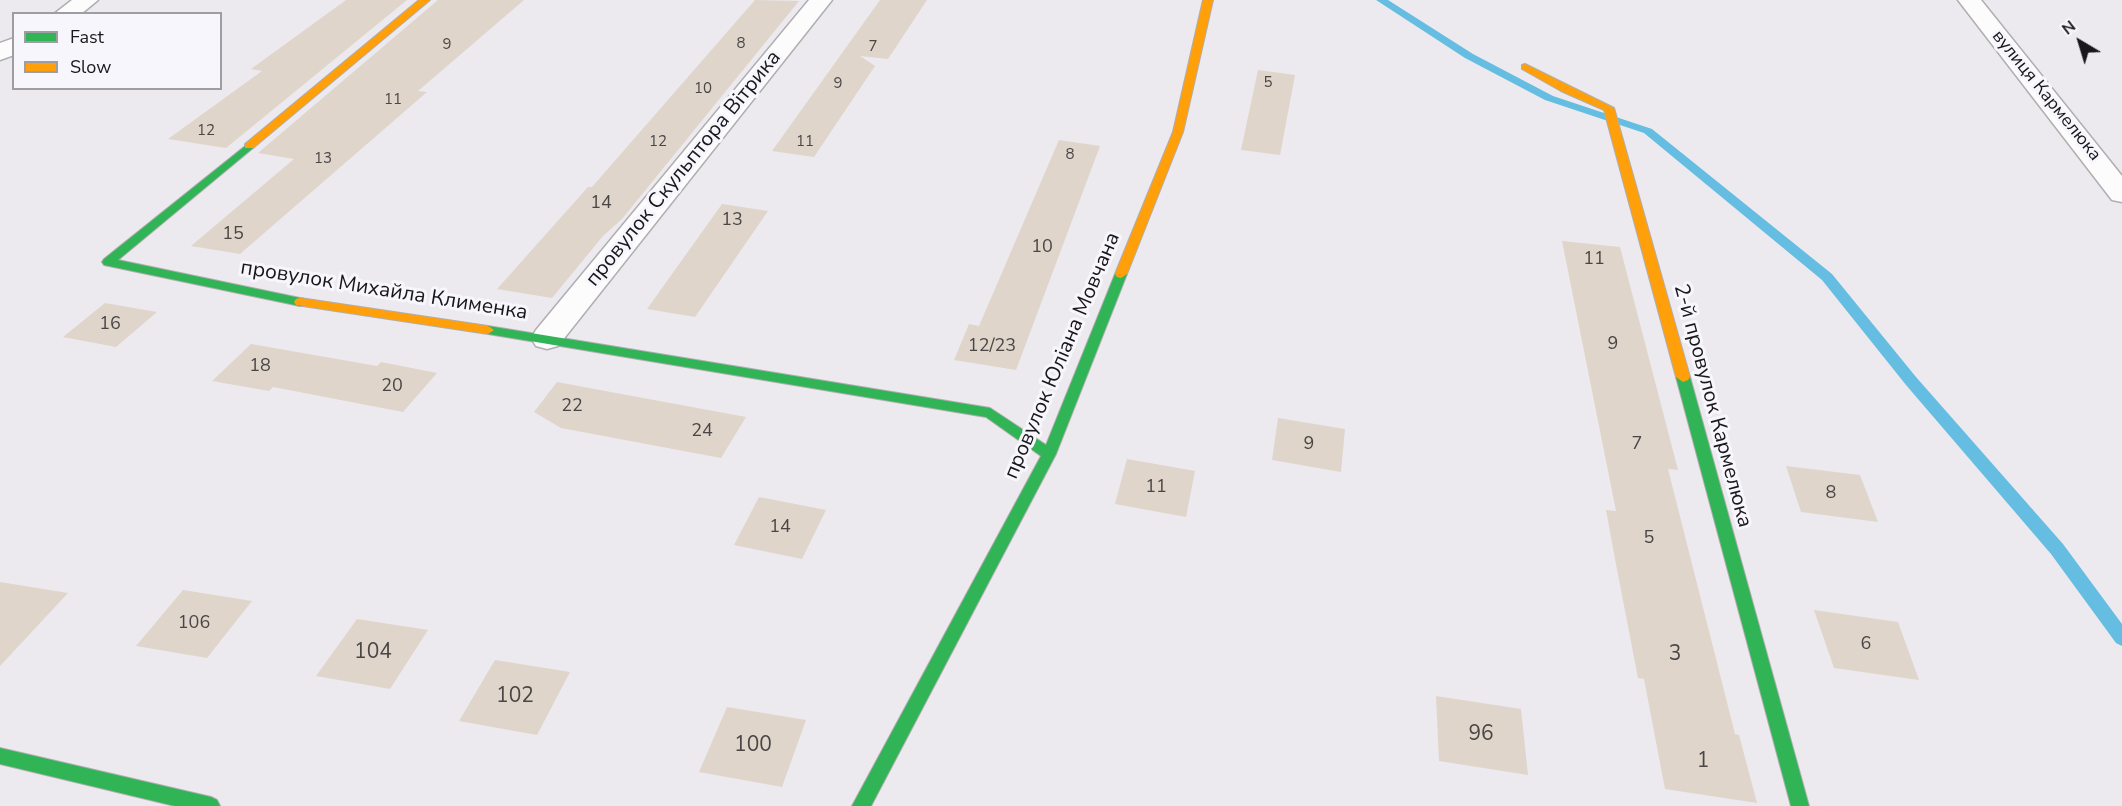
<!DOCTYPE html>
<meta charset="utf-8">
<style>
body{margin:0}
#map{position:relative;width:2122px;height:806px;overflow:hidden;background:#eceaef;font-family:"Nunito Sans",sans-serif}
canvas{display:block}
.legend{position:absolute;left:12px;top:12px;width:210px;height:78px;box-sizing:border-box;background:#f8f6fd;border:2px solid #9e9da2;margin:0;padding:8px 10px;list-style:none;font-size:18px;color:#18171a}
.legend li{display:flex;align-items:center;gap:12px;height:30px}
.legend b{width:30px;border:2px solid #9e9da2}
.north{position:absolute;left:2050px;top:12px;width:60px;height:60px;-webkit-text-stroke:4px #f8f6fd;paint-order:stroke;rotate:322deg;font-size:16px;font-weight:700;line-height:24px;text-align:center;color:#18171a}
.north::after{content:'';display:block;margin:auto;width:21px;height:27px;background:#18171a;clip-path:polygon(50% 0,100% 100%,50% 72%,0 100%)}
</style>
<div id="map">
<canvas width="2122" height="806"></canvas>
<ul class="legend">
<li><b style="height:8px;background:#30b455"></b>Fast</li>
<li><b style="height:8px;background:#ff9f0a"></b>Slow</li>
</ul>
<div class="north">N</div>
</div>
<script>
const c = document.querySelector('canvas').getContext('2d');
c.lineJoin = 'round';
function fill(path, color) { c.fillStyle = color; c.fill(path, 'evenodd'); }
function stroke(path, color, width, dash) { c.strokeStyle = color; c.lineWidth = width; c.lineCap = dash ? 'butt' : 'round'; c.setLineDash(dash || []); c.stroke(path); }
function drawText(font, color, halo, rows, align = 'center') {
  c.font = font + ' "Nunito Sans",sans-serif'; c.lineWidth = 6; c.setLineDash([]); c.textBaseline = 'middle'; c.strokeStyle = halo; c.fillStyle = color; for (const [text, x, y, turn = 0] of rows) {
    c.save(); c.translate(x, y); c.rotate((+turn || 0) * Math.PI / 180); c.textAlign = isNaN(turn) ? turn : align; if (halo) c.strokeText(text, 0, 0); c.fillText(text, 0, 0); c.restore();
  }
}
fill(new Path2D(`
 M1376,0H1388L1473,54L1553,96L1652,129L1832,274L1916,377L2063,544L2122,624V646L2116,643L2051,554L1906,385L1822,280L1644,133L1545,100L1465,58Z`), '#66bde2');
fill(new Path2D(`
 M346,0H407L226,148L168,139L262,71L251,69Z
 M438,0H524L418,91L427,92L240,254L191,246L294,159L258,153Z
 M755,0L799,1L622,219L603,236L552,298L497,289L588,187H592Z
 M880,0H927L888,59L860,56L875,66L814,157L772,151Z
 M1258,70L1295,75L1280,155L1241,150Z
 M1059,140L1100,146L1016,370L954,360L969,324L979,326Z
 M722,204L768,211L695,317L647,309Z
 M1562,241L1620,247L1678,470L1668,469L1735,734L1739,735L1757,803L1665,789L1644,679L1638,678L1615,559L1606,510L1616,511Z
 M105,303L157,312L116,347L63,337Z
 M251,344L377,366L381,362L437,373L403,412L273,387L269,391L212,381Z
 M557,382L616,393L746,417L721,458L561,428L534,412Z
 M1278,418L1345,429L1341,472L1272,460Z
 M1127,459L1195,471L1186,517L1115,504Z
 M1786,466L1860,475L1878,522L1801,512Z
 M759,497L826,510L802,559L734,545Z
 M0,582L68,593L0,666Z
 M183,590L252,601L207,658L136,646Z
 M1814,610L1898,622L1919,680L1834,668Z
 M357,619L428,630L390,689L316,676Z
 M495,660L570,672L537,735L459,721Z
 M1436,696L1521,709L1528,775L1439,761Z
 M727,707L806,720L782,787L699,772Z`), '#dfd5ca');
const street = new Path2D(`
 M72,0H98L81,14H54Z
 M809,0H832L558,346L547,349L536,346L531,338L536,330Z
 M1958,0H1981L2122,176V202L2112,200Z
 M14,38V55L0,60V43Z`);
const fast = new Path2D(`
 M249,143L254,146L253,148L118,260L300,298L304,299L306,302L304,305L300,306L104,265L102,262L104,259Z
 M1121,270L1127,274L1056,454L871,806H852L1041,456L986,417L488,334L482,330L488,326L990,408L1046,445L1115,274Z
 M1683,372L1690,377L1809,806H1791L1676,377Z
 M0,748L211,797L217,800L220,806H175L0,764Z`);
const slow = new Path2D(`
 M419,0H430L253,148H245V144Z
 M1203,0H1213L1183,132L1127,274L1121,278L1117,277L1115,274L1173,132Z
 M1525,64L1614,108L1690,377L1688,380L1683,382L1676,377L1604,110L1561,91L1522,69V65Z
 M300,298L488,326L494,330L488,334L296,305L294,302L296,299Z`);
stroke(street, '#b0aeb1', 3);
stroke(fast, '#b0aeb1', 2);
stroke(slow, '#b0aeb1', 2);
fill(street, '#fcfcfd');
fill(fast, '#30b455');
fill(slow, '#ff9f0a');
drawText('15px', '#4a4646', null, [
 ["8",741,44],
 ["9",447,45],
 ["7",873,47],
 ["5",1268,83],
 ["9",838,84],
 ["10",703,89],
 ["11",393,100],
 ["12",206,131],
 ["12",658,142],
 ["11",805,142],
 ["8",1070,155],
 ["13",323,159]
]);
drawText('18px', '#18171a', '#f8f6fd', [
 ["вулиця Кармелюка",2046,96,51]
]);
drawText('18px', '#4a4646', null, [
 ["14",601,204],
 ["13",732,221],
 ["15",233,235],
 ["10",1042,248],
 ["11",1594,260],
 ["16",110,325],
 ["9",1613,345],
 ["12/23",992,347],
 ["18",260,367],
 ["20",392,387],
 ["22",572,407],
 ["24",702,432],
 ["9",1309,445],
 ["7",1637,445],
 ["11",1156,488],
 ["8",1831,494],
 ["14",780,528],
 ["5",1649,539],
 ["106",194,624],
 ["6",1866,645]
]);
drawText('21px', '#18171a', '#f8f6fd', [
 ["провулок Скульптора Вітрика",684,169,-51],
 ["провулок Михайла Клименка",384,291,9],
 ["провулок Юліана Мовчана",1063,356,-67],
 ["2-й провулок Кармелюка",1712,406,75]
]);
drawText('21px', '#4a4646', null, [
 ["104",373,653],
 ["3",1675,655],
 ["102",515,697],
 ["96",1481,735],
 ["100",753,746],
 ["1",1703,762]
]);
</script>
